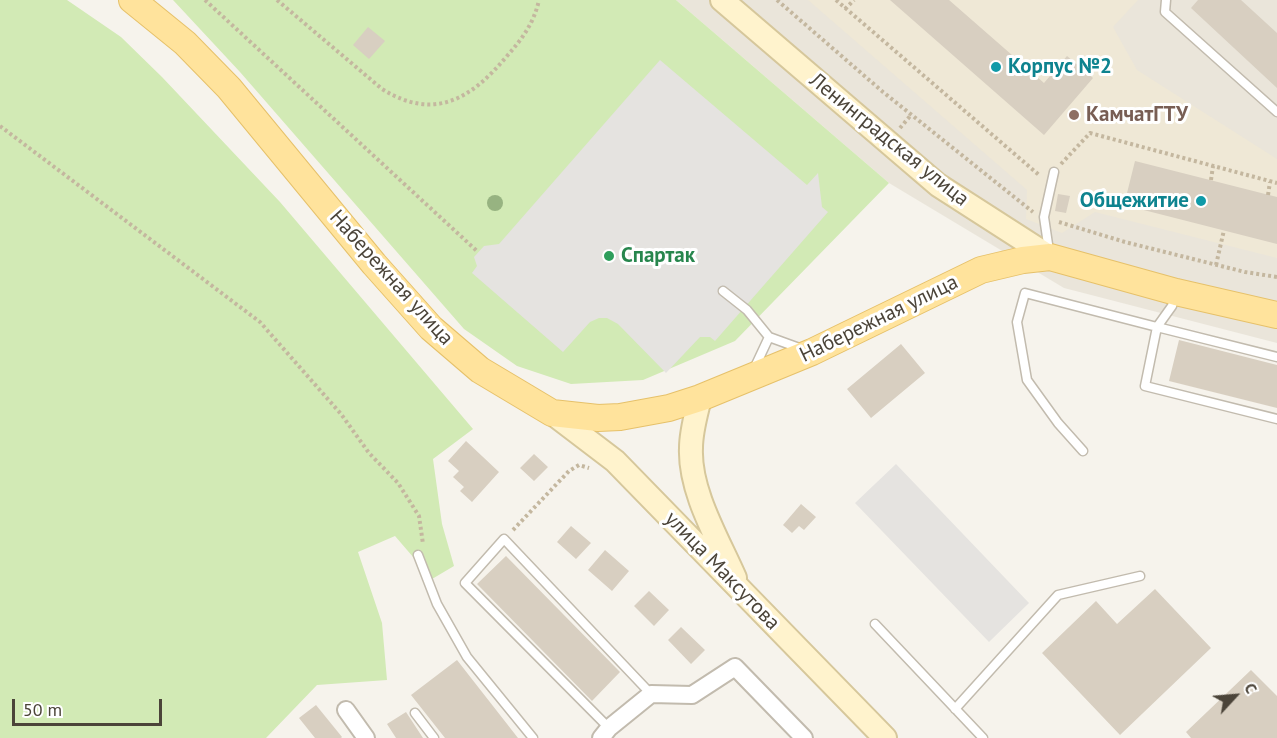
<!DOCTYPE html>
<meta charset="utf-8">
<style>
body{margin:0}
#map{position:relative;width:1277px;height:738px;overflow:hidden;background:#f6f3ec;font-family:"PT Sans",sans-serif}
canvas{display:block}
.north{position:absolute;left:1205px;top:666px;width:60px;height:60px;-webkit-text-stroke:4px #fff;paint-order:stroke;rotate:64deg;font-size:16px;font-weight:700;line-height:24px;text-align:center;color:#4b4439}
.north::after{content:'';display:block;margin:auto;width:21px;height:27px;background:#4b4439;clip-path:polygon(50% 0,100% 100%,50% 72%,0 100%)}
.scale{position:absolute;left:12px;top:699px;width:150px;height:27px;box-sizing:border-box;border:3px solid #4b4439;border-top:0;padding-left:8px;font-size:18px;line-height:21px;white-space:nowrap;color:#4b4439;-webkit-text-stroke:4px #fff;paint-order:stroke}
</style>
<div id="map">
<canvas width="1277" height="738"></canvas>
<div class="north">С</div>
<div class="scale">50 m</div>
</div>
<script>
const c = document.querySelector('canvas').getContext('2d');
c.lineJoin = 'round';
function fill(path, color) { c.fillStyle = color; c.fill(path, 'evenodd'); }
function stroke(path, color, width, dash) { c.strokeStyle = color; c.lineWidth = width; c.lineCap = dash ? 'butt' : 'round'; c.setLineDash(dash || []); c.stroke(path); }
function drawText(font, color, halo, rows, align = 'center') {
  c.font = font + ' "PT Sans",sans-serif'; c.lineWidth = 6; c.setLineDash([]); c.textBaseline = 'middle'; c.strokeStyle = halo; c.fillStyle = color; for (const [text, x, y, turn = 0] of rows) {
    c.save(); c.translate(x, y); c.rotate((+turn || 0) * Math.PI / 180); c.textAlign = isNaN(turn) ? turn : align; if (halo) c.strokeText(text, 0, 0); c.fillText(text, 0, 0); c.restore();
  }
}
fill(new Path2D(`
 M676,0H1277V343L1064,288L889,183Z`), '#eae5da');
fill(new Path2D(`
 M808,0H1138L1113,27L1137,70L1277,159V258L1095,212L1062,233L1026,219L1027,190Z`), '#efe8d6');
fill(new Path2D(`
 M0,0H67L121,37L162,77L280,202L473,429L433,459L442,524L454,566L432,579L395,536L358,552L382,623L387,680L317,685L266,738H0Z
 M173,0H676L889,183L735,341L643,380L571,384L517,366L464,329L240,72Z`), '#d2eab5');
fill(new Path2D(`
 M660,60L807,185L818,173L822,207L828,212L715,341L710,337H700L666,373L618,324L607,318H599L590,322L563,352L472,273L477,266L474,257L484,246L499,244Z
 M896,464L1029,603L989,642L855,503Z`), '#e5e3e0');
fill(new Path2D(`
 M890,0H949L1044,83L1067,56L1093,78L1044,135Z
 M1198,0H1241L1277,33V88L1191,8Z
 M368,27L385,41L369,59L353,45Z
 M1135,161L1277,197V244L1124,205Z
 M1058,194L1070,196L1066,213L1055,211Z
 M1179,340L1277,365V408L1169,381Z
 M901,344L925,373L871,418L847,389Z
 M466,441L499,472L472,502L460,491L464,487L453,477L459,471L448,461Z
 M534,454L548,467L534,481L520,468Z
 M801,504L816,517L804,530L799,526L792,533L783,525Z
 M571,526L591,543L576,559L557,542Z
 M605,550L629,571L612,591L588,570Z
 M506,556L620,672L592,701L477,584Z
 M1155,589L1211,648L1120,735L1042,653L1096,601L1117,624Z
 M649,591L669,610L654,626L634,606Z
 M681,627L705,650L691,664L668,640Z
 M457,660L518,738H445L411,695Z
 M1251,670L1277,696V738H1191L1186,732Z
 M316,705L342,737L341,738H315L299,718Z
 M406,712L423,738H396L387,724Z`), '#d8cfc1');
const service = new Path2D(`
 M1166,0L1165,12L1277,112
 M1049,251L1044,217L1054,172
 M723,291L747,310L769,337L802,349
 M1175,296L1172,306L1157,327L1277,357
 M754,369L769,337
 M1083,451L1058,423L1027,380L1017,322L1025,293L1157,327L1145,386L1277,419
 M418,555L437,604L467,657L533,738
 M875,624L983,738
 M955,709L1058,595L1140,576
 M415,713L434,738
 M609,728L465,583L504,539L651,694`);
const minor = new Path2D(`
 M346,710L366,738
 M601,738L609,728L651,694L692,695L735,667L804,738`);
const secondary = new Path2D(`
 M722,0L938,185L1050,257
 M700,398C696,415 691,431 691,448C689,491 718,539 735,578
 M552,413L615,461L885,738`);
const primary = new Path2D(`
 M132,0L185,43L229,88L374,264L431,328L480,370L552,413L598,418L620,417L669,408L700,398L812,352L981,270L1023,260L1050,257L1176,292L1277,315`);
stroke(service, '#c2bbae', 11);
stroke(minor, '#c2bbae', 20);
stroke(secondary, '#d6c79b', 26);
stroke(primary, '#e6c16a', 28);
stroke(new Path2D(`
 M205,0L478,252
 M277,0L382,89C435,122 472,98 507,56C522,39 534,23 539,0
 M777,0L883,92L1033,212
 M836,0L1039,175
 M845,9L854,0
 M0,126L260,322L341,414L369,453L398,483L419,516L423,544
 M900,128L911,115
 M1061,164L1090,133L1277,183
 M1211,180L1213,166
 M1268,195L1270,182
 M1059,222L1125,242L1245,272L1277,277
 M1216,265L1224,230
 M513,530L569,471L579,465L589,468`), '#c4b79f', 4, [3, 3]);
stroke(service, '#fff', 8);
stroke(minor, '#fff', 16);
stroke(secondary, '#fff3cd', 22);
stroke(primary, '#ffe39c', 26);
c.fillStyle = '#97b381';
for (const [x, y] of [
 [495,203]
]) { c.beginPath(); c.arc(x, y, 8, 0, 2 * Math.PI); c.fill(); }
for (const [x, y, r, color] of [
 [996,67,6,"#0f9aa8"],
 [1074,115,6,"#8d6e63"],
 [1201,201,6,"#0f9aa8"],
 [609,256,6,"#2e9e5b"]
]) { const dot = new Path2D(); dot.arc(x, y, r, 0, 2 * Math.PI); c.fillStyle = color; c.fill(dot); stroke(dot, '#fff', 2); }
drawText('bold 21px', '#0d838f', '#fff', [
 ["Корпус №2",1008,67],
 ["Общежитие",1189,201,"right"]
], 'left');
drawText('bold 21px', '#785e54', '#fff', [
 ["КамчатГТУ",1086,115]
], 'left');
drawText('21px', '#4b4439', '#fff', [
 ["Ленинградская улица",889,140,39],
 ["Набережная улица",391,278,48],
 ["Набережная улица",879,319,-26],
 ["улица Максутова",722,571,46]
]);
drawText('bold 21px', '#27864d', '#fff', [
 ["Спартак",621,256]
], 'left');
</script>
